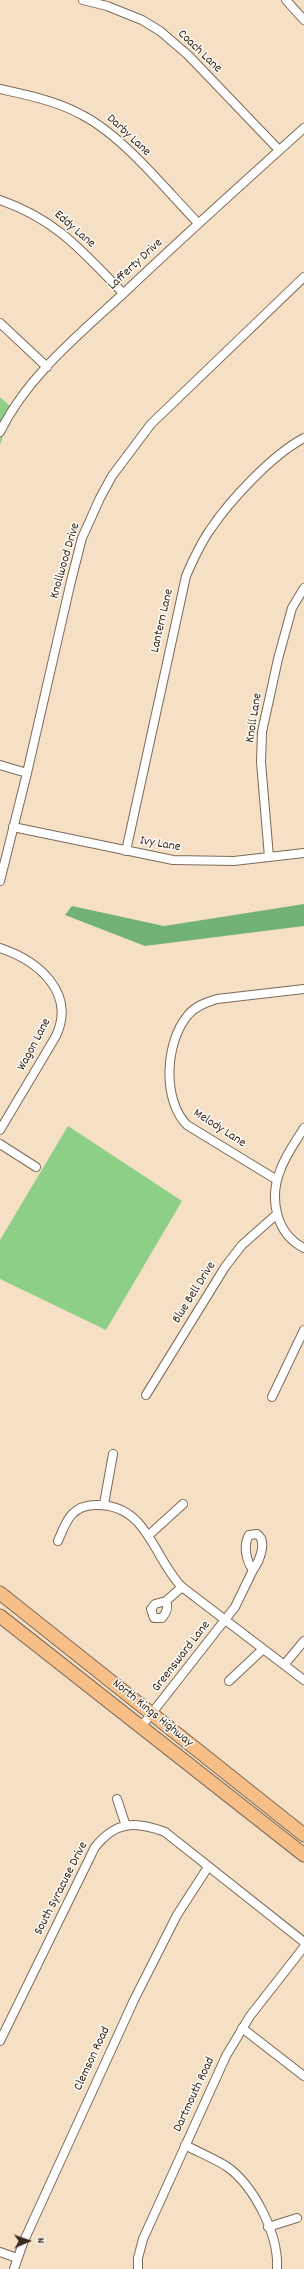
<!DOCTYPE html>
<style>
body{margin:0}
#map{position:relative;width:304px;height:2269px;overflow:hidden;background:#f5e0c5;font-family:Dekko,sans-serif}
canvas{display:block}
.north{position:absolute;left:8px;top:2221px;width:40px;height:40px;-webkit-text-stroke:3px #fdfcf7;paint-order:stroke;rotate:88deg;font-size:11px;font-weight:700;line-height:16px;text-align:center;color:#3b2a1e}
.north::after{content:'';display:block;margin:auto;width:14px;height:18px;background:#3b2a1e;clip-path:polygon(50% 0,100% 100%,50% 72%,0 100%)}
</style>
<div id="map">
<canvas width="304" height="2269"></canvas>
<div class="north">N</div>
</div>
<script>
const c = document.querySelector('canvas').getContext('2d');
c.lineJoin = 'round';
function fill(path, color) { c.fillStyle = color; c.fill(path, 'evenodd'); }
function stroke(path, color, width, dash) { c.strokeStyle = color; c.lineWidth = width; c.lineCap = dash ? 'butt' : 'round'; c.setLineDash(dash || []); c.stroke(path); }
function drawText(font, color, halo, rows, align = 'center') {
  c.font = font + ' Dekko,sans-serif'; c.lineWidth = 3; c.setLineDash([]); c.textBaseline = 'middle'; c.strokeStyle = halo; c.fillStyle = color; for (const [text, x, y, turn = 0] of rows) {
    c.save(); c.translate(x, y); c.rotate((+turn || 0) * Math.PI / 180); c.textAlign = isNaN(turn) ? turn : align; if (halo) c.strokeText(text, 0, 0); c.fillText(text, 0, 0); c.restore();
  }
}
fill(new Path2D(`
 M0,397L12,408L0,445Z
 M68,1126L182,1201L106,1330L0,1279V1240Z`), '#8ecf87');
fill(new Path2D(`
 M304,904V926L145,946L65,915L72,906L164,926Z`), '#72b274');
const minor = new Path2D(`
 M83,0L107,6L142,20L160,31L188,55L279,150
 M286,0L304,20
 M0,89C27,95 57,101 82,115C123,136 165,189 198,223
 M0,200C57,220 82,251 123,293
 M0,323L47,367
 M0,432C28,375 80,334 126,291C184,236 244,182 304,128
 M0,765L27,773
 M13,827L173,860L234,861L304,853
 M126,851L186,576C193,560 200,544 210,530C230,500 272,455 304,438
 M269,857L261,762L262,732L278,659L292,608L304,588
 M0,881L27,773L71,581L82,538L100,498L112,476L151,424L304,277
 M0,948C39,961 76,993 56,1036L0,1130
 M304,1128C296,1141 285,1156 280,1171C269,1199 276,1234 304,1248
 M0,1144L36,1167
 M277,1180L187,1125C162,1100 165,1042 188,1015C195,1006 207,1002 217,999L304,989
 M146,1395L225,1267L242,1245L277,1214
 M272,1397L304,1330
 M104,1504L113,1454
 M257,1534C268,1541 259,1562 253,1570C246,1561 243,1545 249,1535Z
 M149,1535L183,1504
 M58,1541C66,1522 71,1505 96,1505C148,1504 153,1558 182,1587L304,1680
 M166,1601C169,1608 166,1613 162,1618H154L151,1609L155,1604Z
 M166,1601L182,1587
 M284,1665L304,1641
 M229,1681L262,1650
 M141,1727L235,1607L253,1570
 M117,1799L126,1826
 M242,2028L304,2076
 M0,2041L95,1847C116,1821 135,1821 165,1832L304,1942
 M185,2145C198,2152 213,2158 226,2166C254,2185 279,2235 277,2269
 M268,2227L297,2218
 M0,2252L17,2258
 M14,2269L23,2243L134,2000L177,1915L208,1867
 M138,2269V2258L143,2239L226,2056L250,2016L304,1947`);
const primary = new Path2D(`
 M0,1593L304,1835
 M0,1616L304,1855`);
stroke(minor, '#7c6a58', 10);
stroke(primary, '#7c6a58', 15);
stroke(minor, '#fff', 8);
stroke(primary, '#f7be87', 13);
drawText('13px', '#3b2a1e', '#fdfcf7', [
 ["Coach Lane",199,52,44],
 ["Darby Lane",128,136,43],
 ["Eddy Lane",74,230,41],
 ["Lafferty Drive",136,265,-43],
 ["Knollwood Drive",66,561,-74],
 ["Lantern Lane",163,621,-77],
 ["Knoll Lane",255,718,-81],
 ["Ivy Lane",160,845,10],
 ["Wagon Lane",35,1045,-62],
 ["Melody Lane",219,1129,33],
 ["Blue Bell Drive",195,1293,-58],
 ["Greensward Lane",182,1657,-52],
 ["North Kings Highway",152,1714,39],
 ["South Syracuse Drive",62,1889,-63],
 ["Clemson Road",93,2059,-65],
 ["Dartmouth Road",195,2095,-65]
]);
</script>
